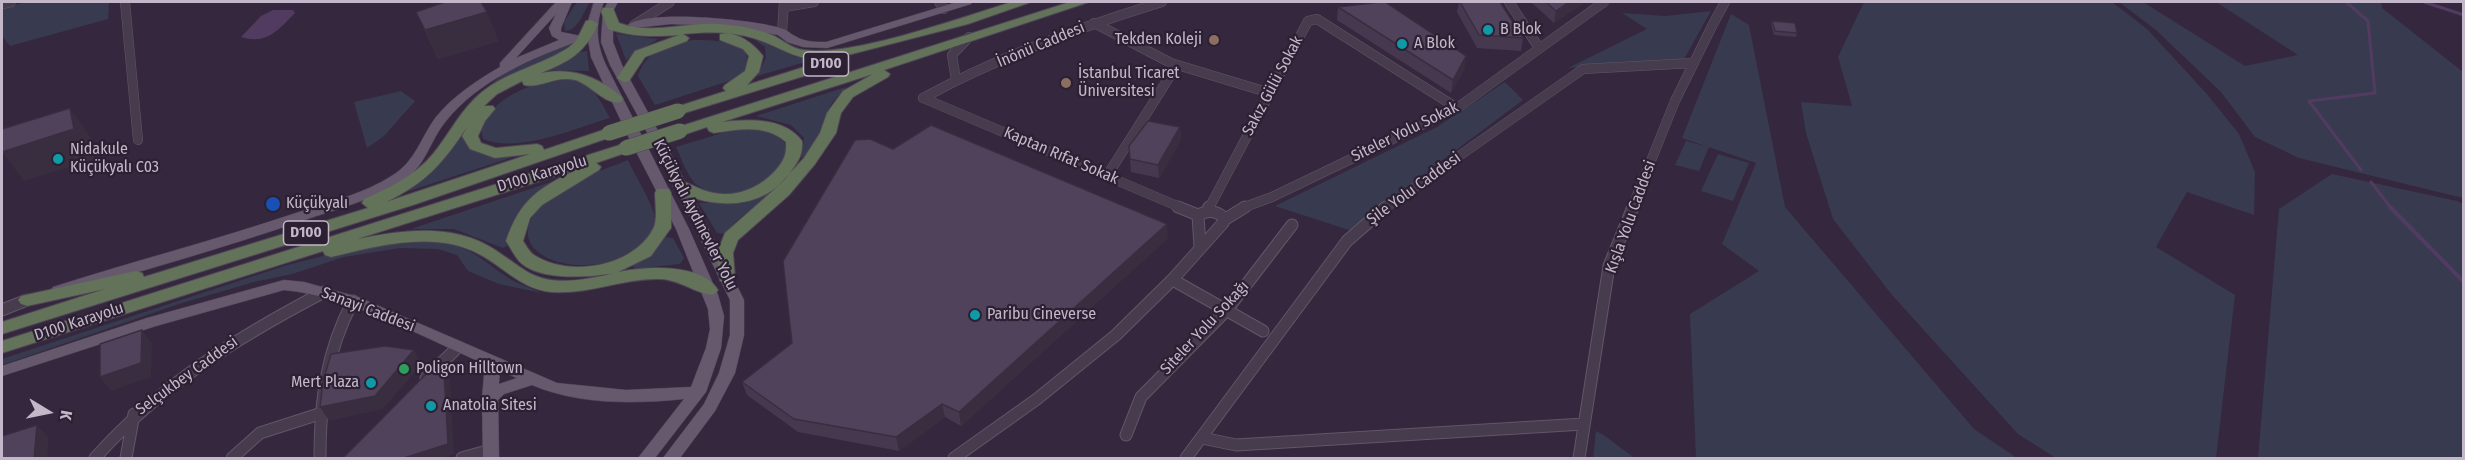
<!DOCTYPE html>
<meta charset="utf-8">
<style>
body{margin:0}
#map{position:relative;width:2465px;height:460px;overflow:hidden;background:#35273e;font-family:"Fira Sans Condensed",sans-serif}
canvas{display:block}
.frame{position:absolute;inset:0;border:3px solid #c3b7c9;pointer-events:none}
.north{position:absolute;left:18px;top:382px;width:60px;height:60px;-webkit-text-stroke:4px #2c2033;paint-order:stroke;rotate:100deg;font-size:16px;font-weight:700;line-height:24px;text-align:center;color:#c3b7c9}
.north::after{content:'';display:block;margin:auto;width:21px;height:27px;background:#c3b7c9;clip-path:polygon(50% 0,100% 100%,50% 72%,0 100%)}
</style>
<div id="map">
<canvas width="2465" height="460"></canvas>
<div class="frame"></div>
<div class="north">K</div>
</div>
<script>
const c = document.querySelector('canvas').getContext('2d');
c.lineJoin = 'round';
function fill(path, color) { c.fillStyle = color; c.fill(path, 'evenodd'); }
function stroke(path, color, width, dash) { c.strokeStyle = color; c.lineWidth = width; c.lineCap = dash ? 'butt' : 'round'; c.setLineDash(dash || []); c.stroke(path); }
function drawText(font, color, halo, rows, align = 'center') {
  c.font = font + ' "Fira Sans Condensed",sans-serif'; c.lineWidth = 4.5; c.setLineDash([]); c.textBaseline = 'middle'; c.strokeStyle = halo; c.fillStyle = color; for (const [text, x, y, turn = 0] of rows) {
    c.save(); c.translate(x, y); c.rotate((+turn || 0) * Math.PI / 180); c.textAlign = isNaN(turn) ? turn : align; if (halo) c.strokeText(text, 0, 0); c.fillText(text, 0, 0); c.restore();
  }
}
fill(new Path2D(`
 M27,2H109L108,19L10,46L2,36V8Z
 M577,2H590C583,12 579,30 565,31L564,22Z
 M1864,2H2112L2147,29L2206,93L2239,134L2255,172L2254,215L2187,192L2156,247L2235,295L2216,458H2056L2018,434L1892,295L1833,219L1806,133L1801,102L1852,106L1838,57Z
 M2119,2H2143L2245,66L2298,55L2216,2H2381L2382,8L2463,72V198L2299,158L2255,137L2221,92L2156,30Z
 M1711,11L1684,59L1568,68L1647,29L1622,13L1666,16Z
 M1731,14L1749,25L1785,207L1974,429L2017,458H1696L1690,314L1759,271L1722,244L1756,163L1709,147L1699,171L1675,165L1686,141L1708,147L1682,138Z
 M616,34L658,39L626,60Z
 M751,37L796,57L819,58L757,76L766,58L765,47Z
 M694,40C713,40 730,40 746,52C749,66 745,71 735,79L655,105L638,76C646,50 670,44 694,40Z
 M573,41C560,60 534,64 515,74C500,81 487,90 473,99L503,74Z
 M587,51L589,71L554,70L523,77L575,53Z
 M566,77C591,81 599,98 610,118C575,128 518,154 483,139L480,124C503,93 530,84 566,77Z
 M1505,82L1523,100L1349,230L1275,206L1437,127Z
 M846,87L831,104L819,133L806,156L801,158L804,138L791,125L756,116Z
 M401,91L415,101L384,136L367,148L354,102Z
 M732,130C752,129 772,128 786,144C788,182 730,207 700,187C688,180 682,159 676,147Z
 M465,131C476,159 489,155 516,156L397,195L441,163L458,133Z
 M1718,154L1749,163L1733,201L1701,191Z
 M628,160C634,174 654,205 655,219C655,229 647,240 639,246C587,290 475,252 557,192C578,177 604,170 628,160Z
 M2332,174L2457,201L2463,204V458H2258L2279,209Z
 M551,182C529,199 509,215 510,244L503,248L454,229H411Z
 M777,187L734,223L725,234L717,233L699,203L737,202Z
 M665,237L673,238L684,258L680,264L635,269L632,263Z
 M423,241C469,244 472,253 507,277C517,284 531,288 542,293L499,284L468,271L457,255L438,249L400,248L344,257L292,274L254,282L179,304L2,365V359L284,266L342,251Z
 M1596,431C1606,435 1624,451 1635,458H1593Z`), '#383b4f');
fill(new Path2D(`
 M273,10H293L295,13C278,30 267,45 241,37L261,16Z`), '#523b61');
stroke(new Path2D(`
 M2346,2L2368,21L2375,93L2309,101L2361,170
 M2424,2L2464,15
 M2371,182L2391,208`), '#523b61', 3);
stroke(new Path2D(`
 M2390,207L2464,282`), '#523b61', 4);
const minorFar1 = new Path2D(`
 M125,2L138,140
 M939,2L944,9
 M1509,2L1539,48
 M2,4L11,2
 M784,7L814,2
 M1094,23L1171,63L1270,93
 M1713,24L1725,2
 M634,25L670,2
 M782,32L784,2
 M956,80L952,55L969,37
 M923,98L1182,208
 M923,98C998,57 1080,27 1162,2
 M1107,176L1177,65
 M1209,208L1308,21L1317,19L1457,108
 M1242,208L1272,197L1457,108L1604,2
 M1385,208L1583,69L1694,63
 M1632,208L1675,101L1714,22`);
const minor = new Path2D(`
 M1178,207L1198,215
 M1207,211L1209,207
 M1224,220L1245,207
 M1173,280L1263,331
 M2,310L27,300
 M426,378L458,347
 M1126,435L1141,397L1226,311L1292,225
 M1202,438L1236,445L1584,424
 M95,458C160,385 238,337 324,292
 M126,458L134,414
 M232,458L260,433L319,414
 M320,458C320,401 326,352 353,301
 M462,458L490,450
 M954,458L1037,399L1116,335L1172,280L1223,223L1224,218C1216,210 1208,210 1198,215L1200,247
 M1186,458L1347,241L1386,207
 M1579,458L1609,266L1633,207`);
const major = new Path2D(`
 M556,2H572L561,28V32L581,36V40C532,58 479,80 446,121C430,140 426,166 404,180C374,200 336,209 302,221C222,248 140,272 58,295L51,290L53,287C134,261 216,240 296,213C329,202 364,194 393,175C415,162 421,137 436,117C453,96 476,81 500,67V63ZM556,14L549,28L552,36L559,40L516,58Z
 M594,2H604C595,23 596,42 605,63L689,229L718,295L724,316L721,348L706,392L655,458H638L684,399C634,404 579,405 532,385L504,394L498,400L499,458H483L482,398L485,364C424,338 349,296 284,290L156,326L2,376V366L147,318L284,280L304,282L358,297L557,383L626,390L691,387L706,348L710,329L708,309L676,229L629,138L591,57L586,28ZM500,371L517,378L499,384Z
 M608,2H618L613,11V42L622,65L673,158L744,300V335L735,373L715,411L680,458H663L704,404L719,373L730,335V300L661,158L610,65L601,42L603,11Z
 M957,2H972L971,4L827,48L803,47L787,42L778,35L726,26L671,24L634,28L628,25C648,9 758,20 783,29C788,30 790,34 795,36C804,42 815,42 826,42Z`);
const highway = new Path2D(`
 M1012,2H1031L968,24L844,56L848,60L846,63L678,115L671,111L673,108L726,91L723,88L725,85L745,71L749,56L743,49L720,40V34C736,30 754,44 763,56L759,72L747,85L833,58C794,63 786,48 753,38C730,31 707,32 683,34L689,38L687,41L645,57L629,81L624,82L617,78L635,51L679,35C654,37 632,37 608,29L601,11L603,8H613L619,23C652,35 685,22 718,24C736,25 755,28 772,35C783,40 792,49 804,50C853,57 962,17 1012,2Z
 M1070,2H1089L884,70L890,74L888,77L853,97L841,113L836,133L815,164L789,195L738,240L733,253L735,277L732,281H720L717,253L725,233L777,187L804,158L820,133L827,113L843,91L873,74L722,122C749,119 784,117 802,141C803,154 799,160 792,170C770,203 733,209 697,199C689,197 678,193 673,186L681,181C689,183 695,187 703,190C730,200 756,191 775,171C783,162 787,155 786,142C766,124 739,129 714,133L709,131L707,127L680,136L675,134L672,131L675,128Z
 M591,20L598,24C584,54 570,61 541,73C573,67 596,76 621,96L623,99L621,102C606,106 590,84 575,80C556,75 539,89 524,85L522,81L497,94L484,106H493L495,109L485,121L478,136L481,143L496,148L537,144L542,146L544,150L609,128L614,130L617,133L614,136L416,204L2,334V322L105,289L27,306L21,304L18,300L21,296L136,271L142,273L144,277L368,208L362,203L364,199C389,188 416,175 433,154C450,133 461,109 482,92C507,72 541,65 568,48L576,41L586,21ZM467,127L462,136L470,149L495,158L530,154L386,202C426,183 443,163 467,127Z
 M626,143L634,148L631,151L596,163L601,167L599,170L542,205L530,218L523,241C526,245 529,252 534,255C569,278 633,267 653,229C658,221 655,203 655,193L657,189H669L671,193V228L668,232L651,256L618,272C644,267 701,262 718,290L715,294C703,298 680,279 660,279C623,278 588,295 551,292C521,289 504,267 479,254C434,230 377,246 331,257L325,255L323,251L2,353V341ZM578,169C539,188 520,199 506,241C510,247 514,255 519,261C539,282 590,277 616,273C586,279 553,288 526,271C507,259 492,245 471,238C434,225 394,232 357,239Z`);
stroke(minorFar1, '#625669', 10);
stroke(minor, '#625669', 13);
stroke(major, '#504457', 1);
stroke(highway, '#4f4356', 2);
stroke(minorFar1, '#473b4e', 9);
stroke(minor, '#473b4e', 11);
fill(major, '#66596e');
fill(highway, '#627359');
const highwayBridge = new Path2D(`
 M609,133L678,111
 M626,148L680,131`);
stroke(highwayBridge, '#4f4356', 16, []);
stroke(highwayBridge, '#627359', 15);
fill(new Path2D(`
 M1459,2H1500L1523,38L1521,51L1477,48L1457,12Z
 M1531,2H1585L1554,23Z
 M1338,7L1465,68L1451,93L1337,20Z
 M416,12L499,41L438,59Z
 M1772,21L1797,33L1796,37L1774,35L1771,24Z
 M1180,127L1181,140L1159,178L1131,172L1129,146Z
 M893,149L1168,238L961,426L945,417L899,451L798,432L747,395L742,382L792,343Z`), '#46394f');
fill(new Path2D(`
 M1569,2H1585L1554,23L1556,11Z
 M487,12L499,41L438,59L425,30Z
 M1466,56L1465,68L1451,93L1453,80Z
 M70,108L91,138L95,159L24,181L2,152Z
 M1180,127L1181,140L1159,178L1158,165Z
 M1167,224L1168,238L961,426L959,412Z
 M142,330L152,344L151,377L111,391L100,377Z
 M414,350L422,364L383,409L329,421L320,407Z
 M444,371L450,381L454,454L439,459H401Z
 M942,404L945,417L899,451L896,437Z
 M37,425L49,438L47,459H34Z`), '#392e40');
const building = new Path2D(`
 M445,2H481L487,12L425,30L416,12Z
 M1381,2H1385L1466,56L1453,80L1338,7Z
 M1460,2H1500L1523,38L1479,35Z
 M1546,2H1569L1556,11Z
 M1772,21L1795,23L1797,33L1775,31Z
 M70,108L74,129L2,152V129Z
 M1148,121L1180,127L1158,165L1130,159L1129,146Z
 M931,125L1167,224L959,412L942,404L896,437L794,419L742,382L792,343L783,261L855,140L870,139L893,149Z
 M142,330L141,363L100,377V344Z
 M385,346L414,350L375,396L320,407L323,381L331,354Z
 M431,369L444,371L448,444L401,459H342Z
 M37,425L34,459H2V436Z`);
fill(building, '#51425c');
stroke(building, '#392e40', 1.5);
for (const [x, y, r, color] of [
 [1488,30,6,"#0f9aa8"],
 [1214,40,6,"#8d6e63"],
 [1402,44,6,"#0f9aa8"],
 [1066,83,6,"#8d6e63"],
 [58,159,6,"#0f9aa8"],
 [273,204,8,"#1a4fb4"],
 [975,315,6,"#0f9aa8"],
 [404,369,6,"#2e9e5b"],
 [371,383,6,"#0f9aa8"],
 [431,406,6,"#0f9aa8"]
]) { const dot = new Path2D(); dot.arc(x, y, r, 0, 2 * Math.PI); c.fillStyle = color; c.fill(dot); stroke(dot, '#2c2033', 2); }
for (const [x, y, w] of [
 [826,64,45],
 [306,233,45]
]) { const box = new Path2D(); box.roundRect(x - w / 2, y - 12, w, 24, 4.5); c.fillStyle = '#2c2033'; c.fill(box); stroke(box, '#c3b7c9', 1.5); }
drawText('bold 15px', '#c3b7c9', null, [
 ["D100",826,64],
 ["D100",306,233]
]);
drawText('16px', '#c3b7c9', '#2c2033', [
 ["B Blok",1500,30],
 ["Tekden Koleji",1202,40,"right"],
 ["A Blok",1414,44],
 ["İstanbul Ticaret",1078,74],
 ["Üniversitesi",1078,92],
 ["Nidakule",70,150],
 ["Küçükyalı C03",70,168],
 ["Küçükyalı",286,204],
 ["Paribu Cineverse",987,315],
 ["Poligon Hilltown",416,369],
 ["Mert Plaza",359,383,"right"],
 ["Anatolia Sitesi",443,406]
], 'left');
drawText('16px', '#c3b7c9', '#2c2033', [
 ["İnönü Caddesi",1041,45,-23],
 ["Sakız Gülü Sokak",1273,86,-62],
 ["Siteler Yolu Sokak",1405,132,-26],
 ["Kaptan Rıfat Sokak",1061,156,23],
 ["D100 Karayolu",542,174,-17],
 ["Şile Yolu Caddesi",1414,189,-36],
 ["Küçükyalı Aydınevler Yolu",695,215,63],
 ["Kışla Yolu Caddesi",1631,217,-70],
 ["Sanayi Caddesi",368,310,21],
 ["D100 Karayolu",79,322,-18],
 ["Siteler Yolu Sokağı",1205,328,-47],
 ["Selçukbey Caddesi",187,376,-36]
]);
</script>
